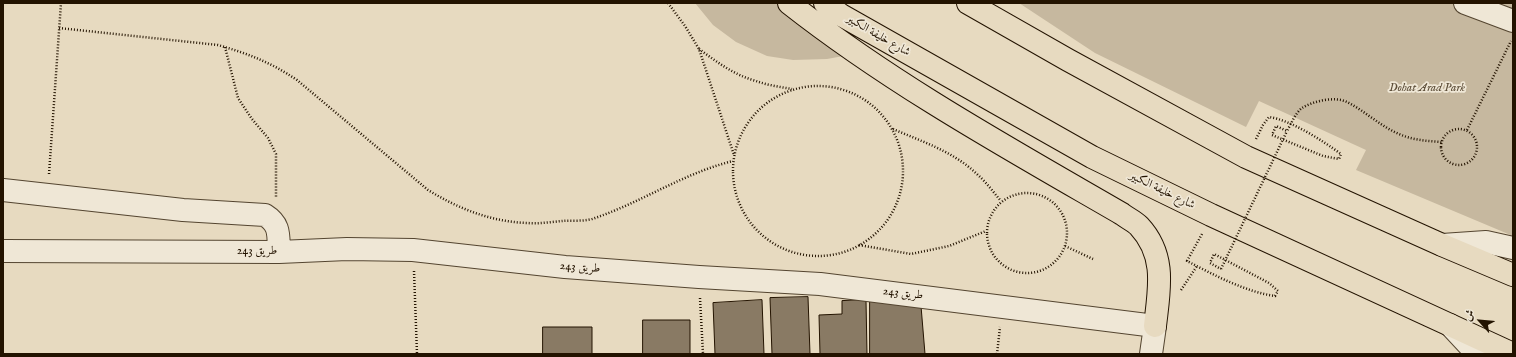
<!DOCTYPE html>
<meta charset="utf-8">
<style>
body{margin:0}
#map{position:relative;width:1516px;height:357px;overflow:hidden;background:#e7dac0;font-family:"IM FELL English",Amiri,serif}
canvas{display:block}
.frame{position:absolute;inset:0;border:4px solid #231300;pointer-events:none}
.north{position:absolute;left:1460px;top:301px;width:40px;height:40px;-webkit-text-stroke:3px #efe7d6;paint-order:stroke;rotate:297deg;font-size:11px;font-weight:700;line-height:16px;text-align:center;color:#231300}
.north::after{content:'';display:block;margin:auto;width:14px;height:18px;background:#231300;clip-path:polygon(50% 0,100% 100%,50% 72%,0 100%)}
</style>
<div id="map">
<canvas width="1516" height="357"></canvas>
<div class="frame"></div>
<div class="north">ش</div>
</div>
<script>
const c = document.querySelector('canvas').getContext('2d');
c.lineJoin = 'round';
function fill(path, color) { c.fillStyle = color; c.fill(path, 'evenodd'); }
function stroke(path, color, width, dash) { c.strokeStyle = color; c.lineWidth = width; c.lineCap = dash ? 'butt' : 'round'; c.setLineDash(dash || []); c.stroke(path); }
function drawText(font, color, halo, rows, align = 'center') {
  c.font = font + ' "IM FELL English",Amiri,serif'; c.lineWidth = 3.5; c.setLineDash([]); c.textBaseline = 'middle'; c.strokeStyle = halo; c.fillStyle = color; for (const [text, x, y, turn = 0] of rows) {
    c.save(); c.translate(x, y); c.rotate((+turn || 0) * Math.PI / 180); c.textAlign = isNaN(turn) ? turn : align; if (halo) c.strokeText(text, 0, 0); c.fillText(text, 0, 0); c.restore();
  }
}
fill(new Path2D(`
 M695,3H782L849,55L827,59L793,60L767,56L736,42L713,25Z
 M1019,3H1513V236L1356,170L1366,150L1259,101L1246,127L1095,53Z`), '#c6b89f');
const building = new Path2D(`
 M808,297L810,354H772L770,298Z
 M762,300L764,354H715L713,303Z
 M866,300L867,354H820L819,315L842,314V301Z
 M870,300L921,306L925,354H870Z
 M643,320H690V354H643Z
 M543,327H592V354H543Z`);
fill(building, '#897a64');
stroke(building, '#231300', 1);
const minor = new Path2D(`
 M1465,3L1513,21
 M3,190L183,210L265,215C281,225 278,236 279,252
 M1442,245L1486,242L1513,248
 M3,251L279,252L347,249L413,250L565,267L699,277L820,284L1155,326L1151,354
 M1450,325L1477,354`);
const major = new Path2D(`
 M789,3C892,84 1008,148 1122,214C1127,218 1134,221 1139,226C1167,256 1159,290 1155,326
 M825,3L841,15L1092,157L1211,215L1513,354
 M968,3L1068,60L1246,157L1442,245L1513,275`);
stroke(minor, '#544530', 24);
stroke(major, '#231300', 24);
stroke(new Path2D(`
 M668,3L685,26L699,49L734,155
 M59,28L218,45C249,54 270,62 297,80L428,190C459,209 492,222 528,223C539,224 551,222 562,221C572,220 585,222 595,218C642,202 684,173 733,161
 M225,47L238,98L252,119L268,138L276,154V197
 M699,49C717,62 734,75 756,81C767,85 780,87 792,89
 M733 171a85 85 0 1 1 170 0a85 85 0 1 1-170 0Z
 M893,129C923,142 955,152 979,176C987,183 994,193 1001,201
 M1441 147a18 18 0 1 1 36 0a18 18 0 1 1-36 0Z
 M1467,130L1511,41
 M1256,139L1263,125L1269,117C1291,120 1323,141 1341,154L1339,159L1323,156L1272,135L1276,126L1287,131C1291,124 1296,112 1302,108C1313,101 1335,96 1347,102C1365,111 1380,126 1399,134C1412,140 1427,141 1442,142
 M49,174L61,3
 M987 233a40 40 0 1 1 80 0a40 40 0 1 1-80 0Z
 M1202,234L1187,261C1214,275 1246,292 1275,296L1278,291L1269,283L1214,254L1210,263L1221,269
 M859,245L911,254L949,246L986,231
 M1065,246L1093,259
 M414,271L417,354
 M1181,290L1197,266
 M700,298L703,354
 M997,354L1000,327`), '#231300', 2.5, [1, 2]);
stroke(minor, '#efe7d6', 22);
stroke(major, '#e7dac0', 22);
stroke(new Path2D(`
 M1221,269L1287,131`), '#231300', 2.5, [1, 2]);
drawText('12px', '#231300', '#efe7d6', [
 ["شارع خليفة الكبير",878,36,30],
 ["شارع خليفة الكبير",1162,191,26],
 ["طريق 243",257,252],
 ["طريق 243",580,268,5],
 ["طريق 243",903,294,7]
]);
drawText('italic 12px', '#5c4d38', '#efe7d6', [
 ["Dohat Arad Park",1427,89]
]);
</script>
